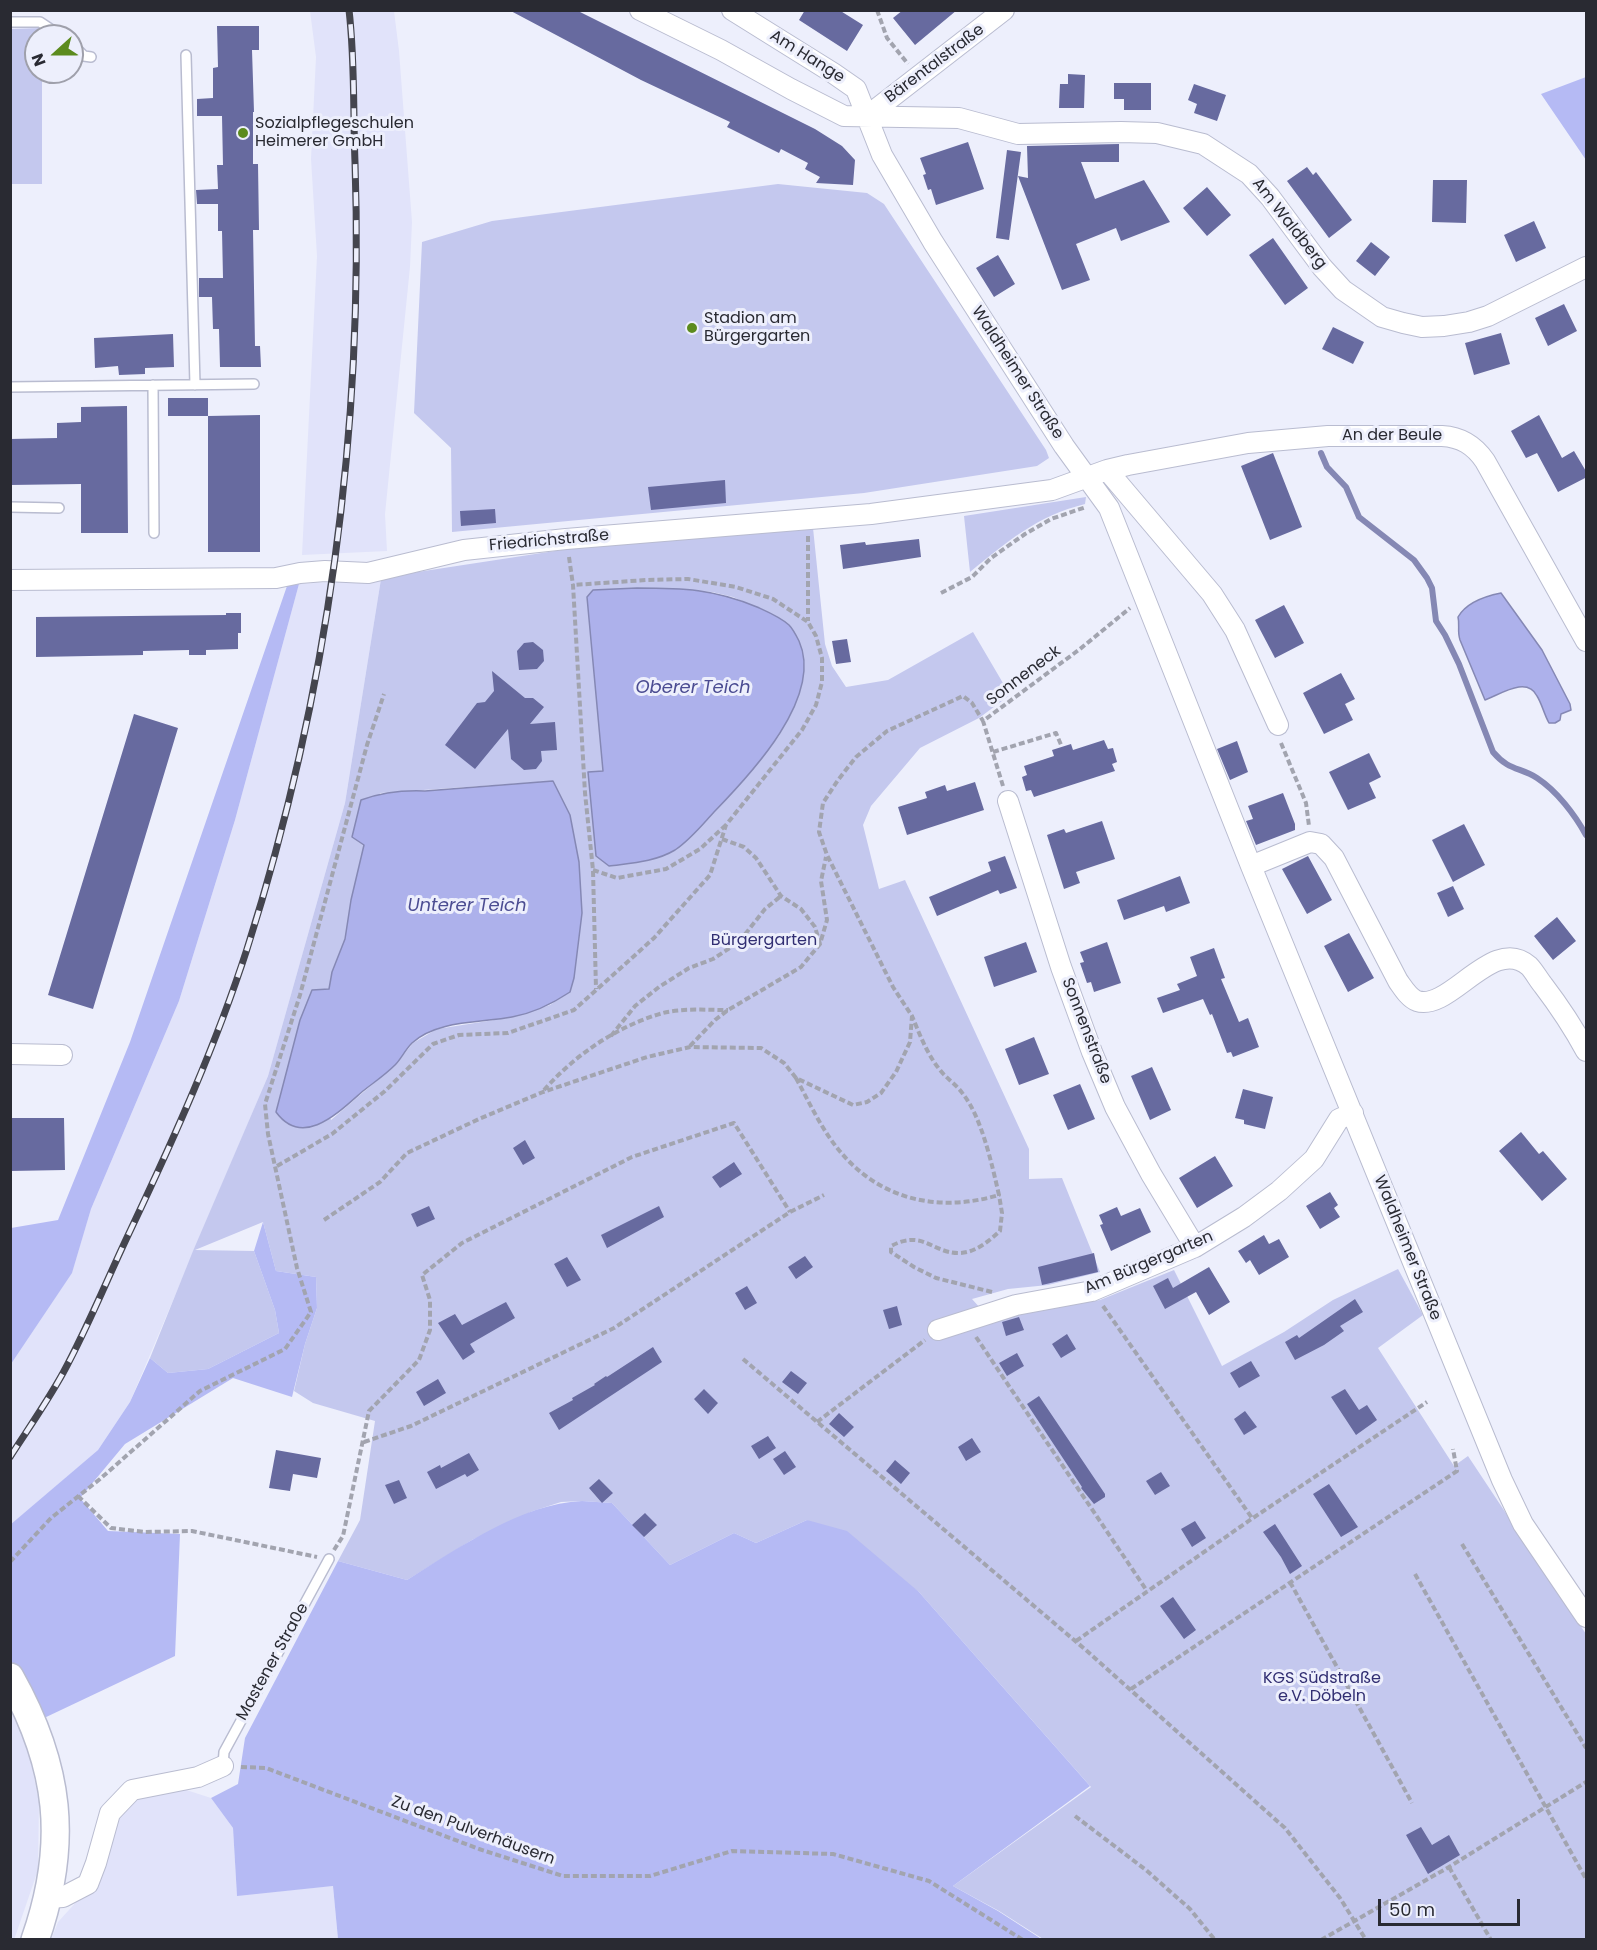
<!DOCTYPE html>
<meta charset="utf-8">
<style>
body{margin:0}
#map{position:relative;width:1597px;height:1950px;overflow:hidden;background:#edeffc;font-family:Poppins,sans-serif}
canvas{display:block}
.frame{position:absolute;inset:0;border:12px solid #292a32;pointer-events:none}
.north{position:absolute;left:24px;top:24px;width:60px;height:60px;box-sizing:border-box;background:#edeffc;border:2px solid #9fa0ab;border-radius:50%;rotate:249deg;font-size:16px;font-weight:700;line-height:24px;text-align:center;color:#292a32}
.north::after{content:'';display:block;margin:auto;width:21px;height:27px;background:#5c8b1e;clip-path:polygon(50% 0,100% 100%,50% 72%,0 100%)}
.scale{position:absolute;left:1378px;top:1899px;width:142px;height:27px;box-sizing:border-box;border:3px solid #292a32;border-top:0;padding-left:8px;font-size:18px;line-height:21px;white-space:nowrap;color:#292a32;-webkit-text-stroke:4px #edeffc;paint-order:stroke}
</style>
<div id="map">
<canvas width="1597" height="1950"></canvas>
<div class="frame"></div>
<div class="north">N</div>
<div class="scale">50 m</div>
</div>
<script>
const c = document.querySelector('canvas').getContext('2d');
c.lineJoin = 'round';
function fill(path, color) { c.fillStyle = color; c.fill(path, 'evenodd'); }
function stroke(path, color, width, dash) { c.strokeStyle = color; c.lineWidth = width; c.lineCap = dash ? 'butt' : 'round'; c.setLineDash(dash || []); c.stroke(path); }
function drawText(font, color, halo, rows, align = 'center') {
  c.font = font + ' Poppins,sans-serif'; c.lineWidth = 6; c.setLineDash([]); c.textBaseline = 'middle'; c.strokeStyle = halo; c.fillStyle = color; for (const [text, x, y, turn = 0] of rows) {
    c.save(); c.translate(x, y); c.rotate((+turn || 0) * Math.PI / 180); c.textAlign = isNaN(turn) ? turn : align; if (halo) c.strokeText(text, 0, 0); c.fillText(text, 0, 0); c.restore();
  }
}
fill(new Path2D(`
 M310,11H394L399,51L412,222L410,267L385,514L387,551L302,555L317,256L311,159L316,57Z
 M381,579L345,803L268,1076L130,1402L98,1450L11,1525V1364L72,1272L91,1209L179,1001L235,820L299,584Z
 M10,1711L26,1740L39,1801L38,1870L14,1940L10,1939Z
 M174,1786L211,1798L233,1828L237,1895L333,1886L338,1939L51,1940L58,1922L88,1889L115,1816L135,1794Z`), '#e1e3fa');
fill(new Path2D(`
 M42,28V36H36V72H42V184H11L10,29Z
 M778,184L867,193L884,204L1046,450L1049,458L1037,466L864,493L452,532L451,448L414,413L422,242L492,221Z
 M1086,497L1085,504C1037,516 1008,541 970,572L964,516Z
 M813,528L825,644L832,666L846,687L888,680L973,632L1010,695L979,718L920,748L871,806L863,825L879,889L905,880L1029,1149V1179L1062,1178L1100,1272L1048,1285L1008,1289L972,1299L990,1319L1100,1300L1174,1270L1222,1366L1284,1332L1333,1300L1398,1269L1423,1315L1378,1348L1454,1466L1468,1456L1586,1634V1939H1043L999,1911L953,1886L1091,1787L919,1592L807,1520L756,1543L734,1533L670,1565L612,1503L582,1501L561,1502L533,1511L472,1540L407,1580L338,1561L360,1520L375,1421L313,1403L294,1391L305,1344L317,1308L316,1277L276,1271L263,1222L195,1250L254,1251L275,1310L279,1333L208,1369L168,1373L150,1358L193,1251L268,1076L345,803L381,579L398,575L607,543ZM661,588L712,592L733,597L767,612L790,626L800,644L788,717L779,736L734,791L675,850L588,772L603,771ZM553,781L570,816L578,936L574,978L570,992L550,1005L513,1017L437,1029L413,1043L395,1065L331,1120L300,1020L312,990L329,989L332,972L345,939L351,900L365,845L380,793Z`), '#c4c8ee');
fill(new Path2D(`
 M1586,77V160L1541,94Z
 M299,584L235,820L179,1001L91,1209L72,1273L11,1364V1228L58,1220L130,1042L287,586Z
 M263,1222L276,1271L316,1277L317,1308L305,1344L292,1397L233,1378L125,1444L80,1498L108,1531L180,1534L175,1656L42,1719L21,1677L11,1662L10,1525L98,1450L130,1402L150,1358L168,1373L208,1369L279,1333L275,1310L254,1251Z
 M582,1501L612,1503L670,1565L734,1533L756,1543L807,1520L847,1531L919,1592L1090,1786L953,1886L998,1911L1043,1940L338,1939L333,1886L237,1896L233,1828L211,1798L238,1784L245,1738L338,1561L407,1580C457,1549 522,1503 582,1501Z`), '#b5baf4');
const water = new Path2D(`
 M637,588C683,588 714,589 757,607C768,612 780,617 789,625C793,629 796,635 799,641C824,697 751,774 714,812C702,825 690,840 675,850C655,862 631,863 609,866L596,856L588,772L603,771L587,597L593,590Z
 M1501,593L1542,650L1570,704L1571,710L1561,714L1560,720L1555,723H1549C1544,714 1542,704 1537,696C1527,676 1501,694 1485,700L1460,640C1457,631 1460,625 1458,617C1466,603 1486,596 1501,593Z
 M553,781L570,815L579,862L582,913L574,978L570,992C552,1004 534,1013 512,1017C480,1023 437,1020 412,1043C405,1050 401,1059 395,1065C385,1075 373,1083 363,1091C339,1112 303,1149 276,1112L300,1020L312,990L329,989L332,972L345,939L351,900L364,845L352,837L361,800C383,792 402,790 425,791Z`);
fill(water, '#adb1eb');
stroke(water, '#8588b4', 1.5);
stroke(new Path2D(`
 M1321,453L1327,467L1346,487L1359,517L1414,560L1427,578L1432,588L1436,621L1445,635L1459,664L1493,752C1509,771 1520,767 1537,778C1557,791 1575,815 1586,835`), '#8588b4', 6);
fill(new Path2D(`
 M509,10H576L815,129L842,146L855,160L853,185L816,183L820,177L805,169L808,163L781,149L779,153L727,127L730,122L641,80Z
 M805,10H839L863,25L847,51L799,20Z
 M903,10H957L915,45L893,18Z
 M217,26H259V50H252L254,112H253V164H258L259,230H253L255,346H260L261,367H220L219,329H213L212,297H199V278H223L222,231H218V204H197L196,190L218,189L217,165H223L222,116H197V99L213,98V68L218,67Z
 M1068,74L1085,75L1084,108H1059L1060,84H1068Z
 M1114,83H1151V110H1124V99H1114Z
 M1194,84L1226,95L1217,121L1194,113L1197,104L1188,100Z
 M968,142L984,189L936,205L931,189L928,190L923,175L926,174L920,158Z
 M1119,144V162H1081L1095,199L1144,180L1170,222L1121,241L1116,228L1076,244L1090,280L1062,290L1018,176L1028,178L1027,146Z
 M1007,150L1021,152L1009,240L996,238Z
 M1307,167L1313,175L1316,172L1352,220L1329,238L1287,181Z
 M1433,180H1467L1466,223L1432,222Z
 M1207,187L1231,215L1207,236L1183,208Z
 M1534,221L1546,248L1516,262L1504,235Z
 M1273,238L1308,288L1285,305L1249,255Z
 M1371,242L1390,257L1375,276L1356,261Z
 M998,255L1015,284L994,297L976,268Z
 M1564,304L1577,331L1548,346L1535,318Z
 M1333,327L1364,342L1353,364L1322,349Z
 M1501,333L1510,364L1474,375L1465,343Z
 M173,334L174,367L145,368V374L119,375L118,366L95,368L94,338Z
 M168,398H208V416H168Z
 M127,406L128,533H81V484L10,485V439L57,438V423L81,422V407Z
 M260,415V552H208V416Z
 M1539,415L1562,458L1574,451L1587,473V477L1558,492L1537,453L1526,458L1511,431Z
 M1273,453L1302,527L1270,540L1241,466Z
 M725,480L726,503L651,510L648,487Z
 M495,509L496,523L461,526L460,511Z
 M919,539L921,557L843,569L840,545L865,542L866,545Z
 M1284,605L1304,643L1275,658L1255,620Z
 M226,613H241V633H238V649L206,650V655H189V650L143,651V655L36,657V617L226,615Z
 M847,639L851,662L836,664L832,641Z
 M533,642L543,650L544,661L537,669L519,670L517,651L524,643Z
 M492,671L525,698H533L544,707L530,724L555,722L557,750L541,751L542,761L536,769L524,770L511,759L508,729L475,769L445,745L477,703L485,702L494,691Z
 M1341,673L1355,699L1345,704L1353,720L1324,734L1303,693Z
 M134,714L178,728L93,1009L48,995Z
 M1104,740L1108,749L1113,748L1117,762L1112,764L1115,771L1034,797L1031,790L1026,791L1022,777L1027,775L1024,766L1054,756L1052,750L1071,744L1073,750Z
 M1237,741L1248,772L1230,780L1217,749Z
 M1369,753L1381,777L1369,783L1376,798L1348,810L1329,772Z
 M975,782L984,810L907,835L898,807L927,798L925,792L945,785L947,791Z
 M1283,793L1295,824V830L1256,845L1246,821L1253,819L1248,806Z
 M1102,821L1115,859L1076,872L1080,883L1064,889L1047,835L1064,829L1066,833Z
 M1464,824L1485,865L1453,882L1432,840Z
 M1005,856L1017,888L1000,894L998,890L937,916L929,897L991,871L988,862Z
 M1308,856L1332,900L1307,914L1282,869Z
 M1180,876L1190,903L1166,912L1164,906L1124,920L1117,900Z
 M1453,886L1464,909L1448,917L1437,893Z
 M1557,917L1576,941L1553,960L1534,936Z
 M1349,933L1374,978L1348,992L1324,946Z
 M1026,942L1037,972L994,987L984,957Z
 M1107,942L1121,983L1094,992L1091,982L1087,983L1080,963L1084,962L1080,952Z
 M1214,948L1225,978L1221,979L1239,1022L1248,1018L1259,1047L1233,1057L1231,1052L1227,1053L1212,1014L1210,1015L1203,999L1163,1013L1157,998L1180,990L1177,984L1197,976L1190,957Z
 M1034,1037L1049,1074L1019,1085L1005,1049Z
 M1152,1067L1171,1110L1150,1120L1131,1076Z
 M1080,1084L1095,1119L1068,1130L1053,1095Z
 M1243,1089L1273,1097L1265,1129L1244,1124V1120L1235,1118Z
 M10,1118H64L65,1170L10,1171Z
 M1521,1132L1539,1154L1543,1151L1567,1179L1542,1201L1499,1151Z
 M525,1140L535,1158L523,1165L513,1148Z
 M1215,1156L1233,1186L1197,1208L1179,1178Z
 M734,1162L742,1174L720,1188L712,1177Z
 M1330,1192L1338,1205L1334,1208L1340,1217L1320,1229L1306,1206Z
 M429,1206L435,1219L417,1227L411,1214Z
 M659,1206L664,1217L607,1248L601,1235Z
 M1117,1207L1121,1216L1140,1208L1151,1232L1111,1251L1100,1225L1103,1224L1099,1215Z
 M1264,1235L1269,1244L1279,1239L1289,1257L1259,1275L1250,1260L1246,1263L1238,1251Z
 M1094,1253L1098,1272L1042,1285L1038,1267Z
 M805,1256L813,1267L796,1279L788,1267Z
 M567,1257L581,1280L567,1287L554,1264Z
 M1209,1267L1230,1302L1209,1315L1196,1292L1165,1309L1153,1286L1168,1278L1173,1288Z
 M747,1286L757,1303L745,1310L735,1293Z
 M1355,1299L1363,1312L1340,1326L1344,1331L1324,1345L1295,1360L1285,1342L1297,1335L1299,1338Z
 M506,1302L515,1318L470,1344L475,1352L463,1360L438,1323L455,1314L462,1325Z
 M897,1306L902,1325L889,1329L883,1310Z
 M1019,1317L1024,1330L1006,1336L1002,1322Z
 M1067,1334L1076,1349L1061,1358L1052,1344Z
 M653,1347L662,1362L559,1430L549,1413L573,1400L572,1398L595,1385L594,1384L606,1376L607,1377Z
 M1017,1353L1024,1366L1007,1376L999,1363Z
 M1251,1361L1260,1376L1239,1388L1230,1373Z
 M791,1371L807,1383L798,1394L782,1382Z
 M438,1379L446,1393L424,1406L416,1392Z
 M704,1389L718,1403L708,1414L694,1399Z
 M1345,1389L1359,1410L1367,1405L1377,1420L1356,1435L1331,1397Z
 M1039,1396L1105,1494V1497L1094,1504L1081,1488L1082,1487L1027,1404Z
 M1245,1411L1257,1427L1244,1435L1234,1419Z
 M839,1413L854,1427L844,1437L829,1424Z
 M768,1436L776,1448L759,1459L751,1446Z
 M972,1438L981,1452L966,1461L958,1447Z
 M276,1450L321,1458L317,1478L293,1474L290,1491L269,1488Z
 M785,1451L796,1467L784,1475L773,1459Z
 M469,1453L479,1470L467,1477L465,1474L436,1489L427,1472L440,1465L441,1468Z
 M895,1460L910,1473L901,1484L886,1471Z
 M1161,1472L1170,1486L1155,1495L1146,1481Z
 M599,1479L613,1493L602,1503L589,1488Z
 M399,1480L407,1498L394,1504L385,1485Z
 M1329,1484L1358,1527L1341,1537L1313,1494Z
 M645,1513L657,1525L644,1537L632,1525Z
 M1195,1521L1206,1538L1192,1547L1181,1529Z
 M1275,1524L1302,1566L1290,1574L1281,1557L1263,1532Z
 M1173,1597L1196,1630L1184,1639L1160,1606Z
 M1421,1827L1432,1845L1449,1835L1460,1855L1428,1874L1406,1835Z`), '#676a9f');
const lane = new Path2D(`
 M10,22H40L61,36
 M72,44L84,56L91,57
 M186,55L195,385
 M153,385L154,533
 M10,387L254,384
 M10,507L59,508
 M223,1766L224,1752L329,1559`);
const street = new Path2D(`
 M640,10L721,50L791,89L844,116L959,118L1018,134L1121,132L1157,133L1203,144L1249,174L1270,197L1322,267L1343,290L1382,317L1403,323L1422,327L1444,326L1469,322L1488,316L1586,267
 M732,10L833,73L856,89L882,155L933,242L1064,446L1109,508L1251,866L1502,1480L1523,1524L1586,1617
 M866,117L1004,10
 M1107,470L1212,594L1235,630L1278,725
 M10,580L276,578L300,573L325,571L368,573L464,550L566,539L871,514L1052,490L1107,470L1128,465L1248,443L1328,436H1442C1461,437 1474,445 1485,461L1586,641
 M1008,801L1061,967L1092,1052L1115,1107L1151,1174L1195,1247
 M1251,866L1310,842L1321,844L1334,858L1398,981C1403,988 1409,998 1417,1001C1450,1012 1493,934 1529,966C1534,971 1538,979 1543,985C1559,1006 1573,1027 1586,1051
 M10,1054L62,1055
 M938,1330L1016,1305L1092,1291L1195,1247L1244,1217L1279,1191L1314,1159L1339,1119L1353,1113
 M48,1898L63,1897L88,1884L96,1863L110,1813L132,1790L198,1777L223,1766`);
const secondary = new Path2D(`
 M10,1677C60,1766 69,1843 35,1940`);
stroke(lane, '#b9bcd0', 12);
stroke(street, '#b9bcd0', 22);
stroke(secondary, '#b9bcd0', 30);
stroke(new Path2D(`
 M877,10L887,38L908,64
 M808,536V621
 M569,557L573,585L585,793L593,870L596,989
 M941,593L972,577L991,558L1025,534L1051,519L1086,507
 M1281,743L1306,803L1309,826
 M993,752L1056,733L1062,747
 M1003,786L983,721L1080,649L1130,608
 M722,839L744,847L756,858L781,896L801,909L815,927L820,944
 M593,870L617,878L666,869L700,849L726,825
 M611,1036L635,1006L659,987L689,968L713,959L739,942L765,909L781,896
 M690,1046L715,1020L728,1010L801,967L820,944L827,920L821,881L826,857
 M796,1078C809,1102 821,1128 838,1149C879,1200 938,1213 999,1195C992,1165 982,1118 963,1094C957,1085 947,1079 940,1070C927,1054 920,1035 912,1016
 M544,1090C575,1055 617,1026 663,1013C683,1008 707,1010 728,1010
 M277,1166L332,1134L385,1091L433,1044L459,1035L508,1033L574,1010L654,938L710,875L726,825L802,730L816,705L822,682V658L816,636L808,622L773,599L736,587L688,579L646,580L573,585
 M324,1220L380,1182L407,1153L479,1119L543,1092L647,1057L690,1047L761,1048L784,1063L796,1078L853,1105L867,1102L881,1093L896,1072L910,1042L912,1016L893,987L827,855L819,832L823,803L838,780L856,757L887,731L963,696L972,703L983,721
 M992,1292L936,1278L914,1267L891,1252V1246C924,1229 931,1253 959,1253C975,1253 989,1241 1000,1231L1002,1213L999,1195
 M1103,1306L1252,1518
 M976,1337L1147,1591
 M743,1359L1087,1651L1285,1828L1340,1898L1366,1940
 M817,1422L925,1340
 M364,1442L411,1426L614,1328L790,1212L824,1195
 M78,1496L111,1528L145,1532L192,1531L317,1557
 M1462,1544L1586,1748
 M334,1550L343,1536L369,1411L419,1360L430,1330V1300L422,1275L462,1243L632,1157L734,1123L790,1212
 M10,1562L51,1518L100,1479L200,1391L285,1349L311,1312L297,1268L268,1134L265,1104L300,995L367,745L384,694
 M1415,1574L1586,1879
 M1290,1582L1412,1803
 M1076,1641L1253,1518L1427,1402
 M1131,1689L1457,1471L1453,1449
 M241,1767L266,1768L479,1849L563,1876H650L732,1851L833,1854L929,1881L1023,1940
 M1075,1816L1146,1870L1190,1909L1215,1940
 M1449,1867L1491,1940
 M1321,1940L1449,1867L1586,1782`), '#a2a4af', 4, [6, 3]);
stroke(lane, '#fff', 9);
stroke(street, '#fff', 20);
stroke(secondary, '#fff', 27);
const rail = new Path2D(`
 M10,1457C28,1429 47,1402 63,1373C88,1327 108,1277 131,1229C174,1138 216,1045 247,949C328,695 364,428 355,162C353,112 355,60 349,10`);
stroke(rail, '#44454e', 7);
stroke(rail, '#edeffc', 4.5, [14]);
for (const [x, y, r, color] of [
 [243,133,6,"#5c8b1e"],
 [692,328,6,"#5c8b1e"]
]) { const dot = new Path2D(); dot.arc(x, y, r, 0, 2 * Math.PI); c.fillStyle = color; c.fill(dot); stroke(dot, '#edeffc', 2); }
drawText('16px', '#292a32', '#edeffc', [
 ["Am Hange",807,57,32],
 ["Bärentalstraße",935,64,-37],
 ["Am Waldberg",1289,224,52],
 ["Waldheimer Straße",1017,373,57],
 ["An der Beule",1392,436],
 ["Friedrichstraße",549,541,-5],
 ["Sonneneck",1024,676,-37],
 ["Sonnenstraße",1086,1031,69],
 ["Waldheimer Straße",1407,1248,68],
 ["Am Bürgergarten",1149,1263,-23],
 ["Mastener Stra0e",273,1662,-61],
 ["Zu den Pulverhäusern",473,1831,20]
]);
drawText('16px', '#292a32', '#edeffc', [
 ["Sozialpflegeschulen",255,124],
 ["Heimerer GmbH",255,142],
 ["Stadion am",704,319],
 ["Bürgergarten",704,337]
], 'left');
drawText('16px', '#312e72', '#edeffc', [
 ["Bürgergarten",764,941],
 ["KGS Südstraße",1322,1679],
 ["e.V. Döbeln",1322,1697]
]);
drawText('italic 18px', '#4b4c92', '#edeffc', [
 ["Oberer Teich",693,688],
 ["Unterer Teich",467,906]
]);
</script>
